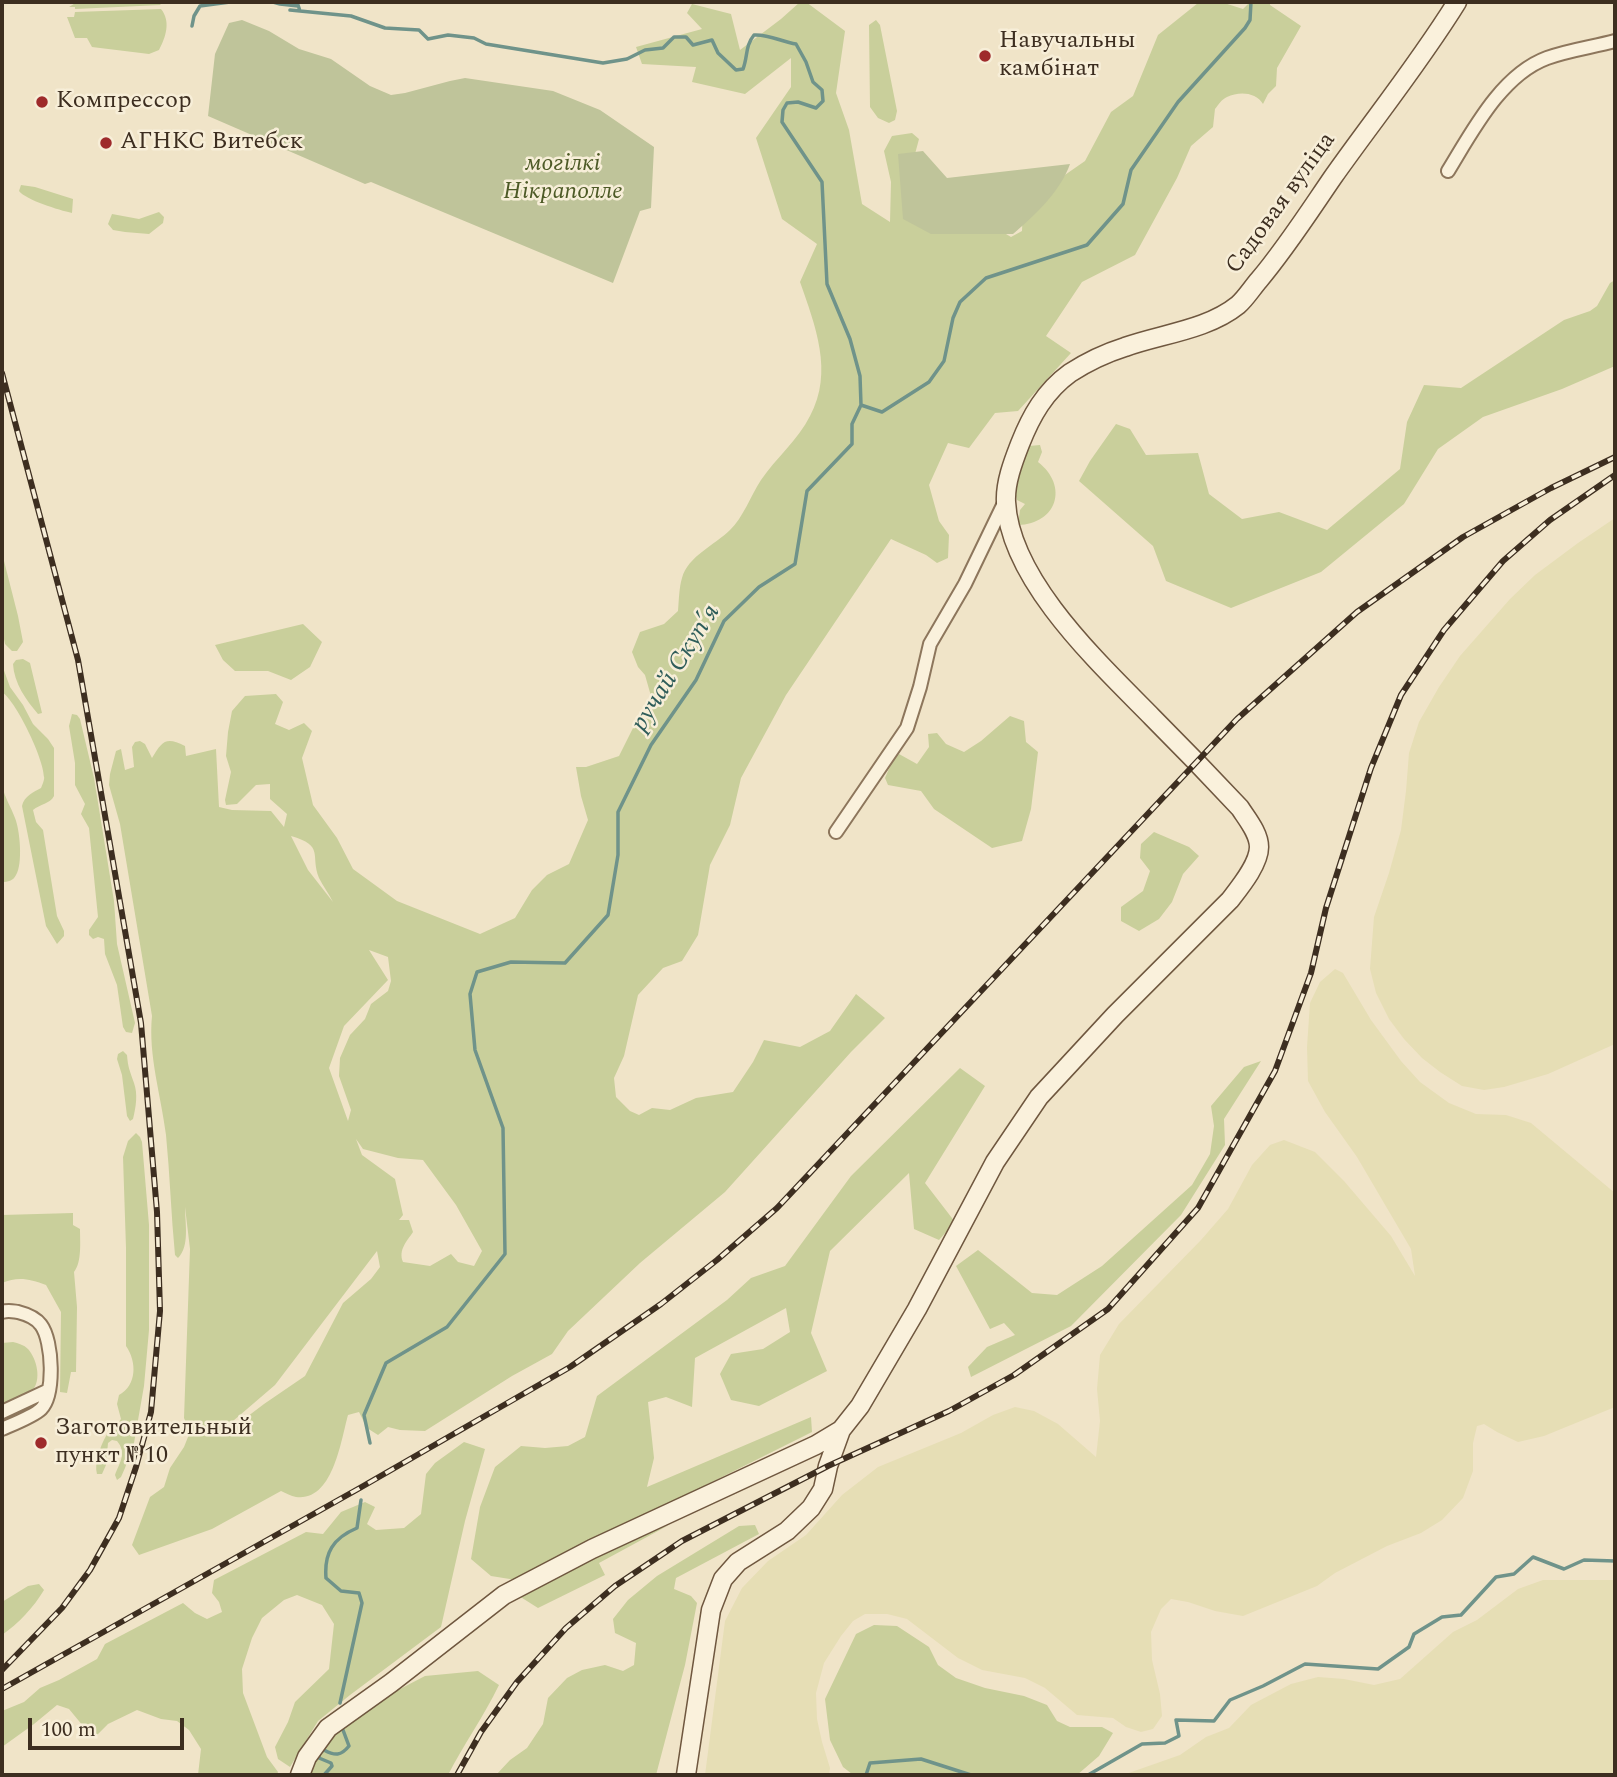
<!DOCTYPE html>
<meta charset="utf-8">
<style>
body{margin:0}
#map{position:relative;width:1617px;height:1777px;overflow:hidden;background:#f0e4c8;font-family:Spectral,serif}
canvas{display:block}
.frame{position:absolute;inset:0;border:4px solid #3d2e20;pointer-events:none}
.scale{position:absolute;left:28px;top:1718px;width:156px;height:32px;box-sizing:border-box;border:4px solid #3d2e20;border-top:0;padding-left:9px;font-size:21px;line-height:24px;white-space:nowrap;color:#3d2e20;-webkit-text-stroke:5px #f7eed8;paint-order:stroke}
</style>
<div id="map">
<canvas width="1617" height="1777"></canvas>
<div class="frame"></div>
<div class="scale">100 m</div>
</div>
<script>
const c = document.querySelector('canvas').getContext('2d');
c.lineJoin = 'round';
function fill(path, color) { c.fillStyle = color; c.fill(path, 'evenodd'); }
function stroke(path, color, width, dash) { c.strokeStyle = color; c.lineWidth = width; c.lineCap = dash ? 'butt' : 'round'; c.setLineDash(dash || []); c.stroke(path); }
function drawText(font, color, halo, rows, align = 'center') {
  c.font = font + ' Spectral,serif'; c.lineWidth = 5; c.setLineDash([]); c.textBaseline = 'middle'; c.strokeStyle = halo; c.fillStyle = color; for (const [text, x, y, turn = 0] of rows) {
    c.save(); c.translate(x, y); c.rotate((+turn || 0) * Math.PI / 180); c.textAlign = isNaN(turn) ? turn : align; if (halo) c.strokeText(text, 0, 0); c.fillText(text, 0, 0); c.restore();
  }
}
fill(new Path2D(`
 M1615,518V1044L1548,1074L1504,1087L1484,1090L1462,1086L1440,1072L1422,1058L1404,1039L1389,1019L1376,993L1370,969L1374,917L1389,873L1401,830L1406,791L1409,753L1419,722L1439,687L1460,656L1510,599L1535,575L1578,543Z
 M1335,969L1343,973L1371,1020L1401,1061L1420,1082L1449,1103L1476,1114L1506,1115L1531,1123L1615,1193V1407L1544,1436L1518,1442L1497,1432L1484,1424L1477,1426L1473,1443V1471L1463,1498L1442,1520L1421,1533L1387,1546L1335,1573L1317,1586L1243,1616L1215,1611L1188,1602L1171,1599L1161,1609L1151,1632L1152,1660L1160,1694L1162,1716L1153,1729L1141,1732L1126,1727L1113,1718L1077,1715L1045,1688L1025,1678L982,1670L958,1658L907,1619L887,1614H865L853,1621L841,1636L824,1663L816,1693L817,1719L822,1742L830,1768L829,1775H705L725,1621L742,1588L768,1561L806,1535L842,1495L878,1467L961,1433L993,1415L1015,1407L1034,1411L1058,1424L1096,1457L1100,1421L1097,1389L1100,1355L1119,1324L1201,1240L1228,1209L1252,1165L1270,1145L1284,1140L1315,1152L1344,1181L1391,1236L1415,1276L1411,1249L1357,1157L1325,1112L1308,1081L1307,1047L1310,1003L1320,982Z
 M1543,1580H1615V1775H1123L1180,1755L1206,1737L1229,1728L1251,1705L1291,1684L1318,1677L1344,1679L1374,1685L1400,1679L1453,1632L1477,1620L1518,1589Z`), '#e6deb5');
fill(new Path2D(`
 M77,2H158L161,5L75,9V7H69Z
 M800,2H806L845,31L836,93L849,130L862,204L890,222L891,182L884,151L892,136L912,133L919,139L915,154L1001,231L1011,237L1022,231L1023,204L1085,161L1111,112L1133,96L1158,35L1198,3L1221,2L1243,9L1250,2H1270V5L1301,26L1277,68L1276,86L1268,94L1263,104C1256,92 1239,91 1227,97C1222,99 1218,105 1215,109L1213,127L1191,146L1177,178L1135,255L1082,282L1046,336L1071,353L1018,411L995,413L969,448L948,443L929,485L939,521L949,535L948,558L937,563L926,555L891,539L786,695L741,778L730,825L710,865L698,935L682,961L663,968L638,995L624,1056L614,1078L616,1097L630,1111L639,1115L652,1108L670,1110L696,1098L733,1092L753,1062L764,1040L800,1047L830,1031L856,994L885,1018L851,1052L725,1192L640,1263L568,1331L552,1354L512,1376L425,1431L400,1430L388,1427L378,1435L367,1428L359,1412L348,1415C341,1440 333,1502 296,1497C291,1496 286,1493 281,1491L212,1529L139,1555L132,1545L150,1497L164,1487L170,1468L184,1447L190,1432L184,1418L190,1249L185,1207C185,1223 190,1246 178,1258L175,1255C171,1215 170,1175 166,1135C161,1095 148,1055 152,1016L120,824L109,785L110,774L116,751L121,749L125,770L134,767L132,747L135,742L140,741L145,744L152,758C162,741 166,736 185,746L186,756L216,749L219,807L232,810L271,811L284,827L287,814L270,799V784L256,785L237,804L226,805L225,800L231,772L226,756L228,732L232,711L245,696L276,694L283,702L275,724L289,730L304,723L312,731L302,758L313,805L337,838L353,869L397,901L480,934L515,918L532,890L547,875L569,864L588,820L581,796L576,767H586L619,756L636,722L651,696L645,675L638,667L632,652L640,632L664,624L678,611C679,600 679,588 682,578C688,556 715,545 730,530C743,518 751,495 761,480C776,458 798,440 810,416C834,372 815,325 800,282L817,244L782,219L756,138L791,87V58L745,94L692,82L696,67L642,64L636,47L702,29L687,13L692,4L731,14L740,50L781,19ZM291,836C325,846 310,855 319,878C323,886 329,894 333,902L308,870ZM369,950L388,957L391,981L388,991L371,1004L365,1019L350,1035L340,1058L339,1076L351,1110L348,1121L329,1068L344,1026L388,980ZM356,1139L363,1149L398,1158L423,1160L456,1205L482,1251L474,1266L458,1262L451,1254L430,1266L403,1262C398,1250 407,1241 413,1232L409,1220H399L403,1215L395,1179L362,1155ZM377,1251L380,1267L371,1279L343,1303L305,1376L264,1404L223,1435L219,1433L275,1385Z
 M161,9C171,21 166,37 159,50L149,54L92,47L87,38H75L67,17H74L75,12Z
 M876,20L880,25L897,111L895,120L889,123L878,118L870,107L869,25Z
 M21,185L35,187L73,199L72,213C59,210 26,200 19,191Z
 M159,212L164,217L163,223L149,234L125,232L113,230L108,224L112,214L139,219Z
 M1615,280V366L1562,389L1483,417L1438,449L1404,504L1321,572L1231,608L1166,581L1153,546L1079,481L1090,461L1116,424L1130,429L1146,455L1198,453L1209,494L1242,519L1279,512L1327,530L1400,469L1407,422L1424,385L1461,388L1564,320L1590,311L1597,306L1610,283Z
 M1040,445L1042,452L1038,462C1069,486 1057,524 1018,525L1020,510L1025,504L1017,500C1012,482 1022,462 1029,446Z
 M2,553L18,616L23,642L17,651H12L5,644L2,629Z
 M303,624L322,642L310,667L291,680L268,671H235L223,660L215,645Z
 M23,659L30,663L42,713L38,714C26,700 14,683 13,664L16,660Z
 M2,665L10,687L23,705L33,724L48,739L54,748V796C50,804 40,804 33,810L36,822L43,830L57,916L64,931V936L57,944L46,926L22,806C24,796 34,792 41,788C42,786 45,778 44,777C44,759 16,701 2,692Z
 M72,714L77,715L80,719L94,778L114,901L117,944L135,1023L132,1033L126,1032L123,1027L117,985L105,954L104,939L98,937L93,939L89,935V930L98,917L89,828L81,814L85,804L75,785V763L69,726Z
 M1010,716L1024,721L1026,742L1038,752L1031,809L1022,841L992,848L934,809L921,791L888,785L885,778L894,757L899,754L917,764L929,747L928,734L937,733L946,744L964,752L981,741Z
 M2,786C5,798 11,807 15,818C20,830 23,864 16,875C13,881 8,882 2,882Z
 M1154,832L1189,847L1199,856L1183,874L1172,902L1159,919L1139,931L1121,921V907L1143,891L1150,871L1140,858L1141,844Z
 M123,1051L127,1055C128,1068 130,1071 134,1083C138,1094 136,1107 133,1119L130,1121L127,1116L122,1075L117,1059L118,1054Z
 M1261,1061L1224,1119L1225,1145L1181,1215L1071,1326L971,1377L968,1367L987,1347L1015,1335L1004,1323L990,1329L956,1266L978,1250L1032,1293L1057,1295L1102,1266L1192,1185L1210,1154L1214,1126L1211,1106L1244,1067Z
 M960,1068L985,1086L925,1183L955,1222L939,1240L914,1229L909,1173L830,1251L811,1333L827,1371L759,1406L731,1400L720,1374L731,1354L763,1349L790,1332L786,1308L695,1358L692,1407L666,1397L648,1402L654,1458L647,1487L811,1417L812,1432L516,1580L491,1576L471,1559L480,1507L495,1467L521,1446L545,1448L568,1446L585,1437L597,1396L727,1300L751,1278L785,1266L851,1176Z
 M136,1133L140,1137L142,1142L149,1225V1330L144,1386L134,1443L125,1468L121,1477L117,1480L115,1475C120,1462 127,1453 117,1441L112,1440L108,1443L106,1465L102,1474H97C94,1463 100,1447 106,1436C110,1430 117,1426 121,1419L117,1404L119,1395C137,1385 137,1362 126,1346V1248L123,1157L128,1141Z
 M73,1213V1225L80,1229C80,1242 82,1262 74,1272L77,1307L76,1372H71L67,1393L60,1392L61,1312L46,1285C30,1279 18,1276 2,1283V1215Z
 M13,1342C18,1343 24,1345 28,1349C37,1359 42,1380 32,1391C25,1398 11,1402 2,1406V1343Z
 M464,1442L485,1449L465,1521L441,1627L350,1695L318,1721L290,1767L278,1759L275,1747L288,1722L295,1702L329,1669L334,1624L322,1605L297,1595L284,1600L262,1618L252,1638L242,1669L243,1693L267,1757L278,1772L277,1775H198L201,1749L189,1730L177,1721L161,1719L137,1710L108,1724L97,1735L88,1732L69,1709L57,1705L34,1724L2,1747V1711L24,1702L40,1688L59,1680L97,1659L105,1644L183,1603L195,1613L207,1619L222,1612L219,1602L212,1593L214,1580L306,1532L323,1534L341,1512L365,1502L375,1507L367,1524L376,1530L404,1528L421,1514L426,1474L435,1463Z
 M669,1525L599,1563L605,1575L538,1608L519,1596L584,1560Z
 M755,1525L759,1534L676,1578L674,1589L691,1596L697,1603L685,1665L656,1775H496L510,1760L527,1748L543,1724L548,1698L567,1678L582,1670L605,1665L623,1671L634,1665L636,1643L615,1633L613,1619L628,1600L657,1576L739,1526Z
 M39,1584L44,1590C34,1607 18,1624 2,1635V1602L28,1586Z
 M874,1625L897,1626L929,1647L938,1665L956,1678L985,1688L1024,1696L1047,1705L1057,1721L1070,1727H1102L1113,1733L1099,1756L1077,1775L852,1774L843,1767L830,1740L825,1699L856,1634Z
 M478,1671L499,1685C484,1716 464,1744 448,1775H311L318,1747L375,1702L425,1676Z`), '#c9cf9b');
fill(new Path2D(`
 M242,20L269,31L299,49L331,59L370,86L391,95L405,93L450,81L465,78L553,91L600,110L654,147L651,208L640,211L613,283L371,182L365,184L208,116L215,54L229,23Z
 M923,151L947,178L1070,164C1060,192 1035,215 1013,234H931L903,219L898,154Z`), '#bfc49a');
stroke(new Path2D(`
 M273,2L280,4L298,6
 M297,2L300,11L351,16L385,28L419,30L428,39L448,35L474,38L486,44L603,63L627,59L645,50L663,48L674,37H686L693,45L712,40L718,53L736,70L743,69C748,56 745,46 754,35C769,34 782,42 796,44L806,62L813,82L822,90L823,101L816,108L798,102L787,103L783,110L782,122L822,182L827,284L850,339L860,376L861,405L852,424V444L807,491L795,564L759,587L724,621L696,680L651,745L618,812V855L608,915L565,963L511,962L477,972L470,994L475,1050L503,1128L505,1254L447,1327L386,1363L364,1415L370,1443
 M290,10L300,11
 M192,26L194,16L200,6L230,2
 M861,405L882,412L929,382L944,361L953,318L960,302L986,278L1087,245L1123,204L1131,170L1178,102L1245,28L1250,20L1251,2
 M340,1703L362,1603L359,1593L341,1591L326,1578C324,1553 333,1538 357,1528L361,1500
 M324,1775L332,1766L331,1763L319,1758V1753L324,1750C335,1756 341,1756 349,1746L343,1730
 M866,1775L870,1763L921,1759L971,1775
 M1088,1775L1142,1744L1165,1743L1179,1736L1176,1720L1214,1721L1230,1700L1263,1686L1305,1664L1378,1669L1409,1647L1414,1634L1442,1617L1461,1615L1496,1577L1514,1574L1533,1557L1564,1569L1584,1560L1615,1561`), '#6f938a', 3.5);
const street = new Path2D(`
 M1448,171C1472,132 1501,75 1547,58C1569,50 1593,47 1615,41
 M836,832L907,728L920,687L930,644L965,584L1006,499
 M2,1312C8,1310 11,1311 18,1312C26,1314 36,1318 41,1325C53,1341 55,1395 41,1409C34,1416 11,1425 2,1429
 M2,1412L49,1390`);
const secondary = new Path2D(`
 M300,1775L307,1757L328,1728L391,1683L504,1595L592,1549L816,1445L841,1430
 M686,1775L711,1610L723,1579L738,1562L787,1531L811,1508L823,1489L828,1466L841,1430L860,1406L917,1309L995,1162L1039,1097L1115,1015L1230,900C1240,887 1259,864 1259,847C1259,833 1247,819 1240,808C1211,777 1182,747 1152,717C1100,664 1010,581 1006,502C1005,483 1013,462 1020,444C1031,416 1045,391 1070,373C1087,362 1106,353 1125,347C1161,334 1207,330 1238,305C1246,298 1252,288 1259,280C1286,248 1309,212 1333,177C1374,119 1420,62 1457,2`);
stroke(street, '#8d765c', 16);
stroke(secondary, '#6f573f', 21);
stroke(street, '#faf1dc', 12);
stroke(secondary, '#faf1dc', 18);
const rail = new Path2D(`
 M2,373L78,660L141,1023L157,1212L160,1311L151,1412L136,1467L119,1518L90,1570L62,1608L2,1670
 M2,1689L358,1489L570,1367L661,1304L717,1260L777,1208L1237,719L1357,612L1463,537L1551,488L1615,457
 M457,1775L481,1732L517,1682L566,1628L615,1586L682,1541L828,1466L949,1411L1014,1375L1108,1309L1198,1208L1275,1071L1311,973L1326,908L1371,768L1401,695L1444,630L1503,561L1550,520L1615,475`);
stroke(rail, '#3d2e20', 6);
stroke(rail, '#f7eed8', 3.5, [10]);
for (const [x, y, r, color] of [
 [985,56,7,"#9e2a2b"],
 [42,102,7,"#9e2a2b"],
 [106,143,7,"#9e2a2b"],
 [41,1443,7,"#9e2a2b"]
]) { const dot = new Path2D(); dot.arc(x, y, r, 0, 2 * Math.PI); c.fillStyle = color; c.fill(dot); stroke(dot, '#f7eed8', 2.5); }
drawText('24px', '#3d2e20', '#f7eed8', [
 ["Навучальны",999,42],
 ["камбінат",999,70],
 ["Компрессор",56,102],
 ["АГНКС Витебск",120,143],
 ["Заготовительный",55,1429],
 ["пункт № 10",55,1457]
], 'left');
drawText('italic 24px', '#4d5a26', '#f7eed8', [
 ["могілкі",563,165],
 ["Нікраполле",563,193]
]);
drawText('24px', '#3d2e20', '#f7eed8', [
 ["Садовая вуліца",1282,204,-54]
]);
drawText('italic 26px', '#2f5d5a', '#f7eed8', [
 ["ручай Скупʼя",677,669,-58]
]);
</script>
